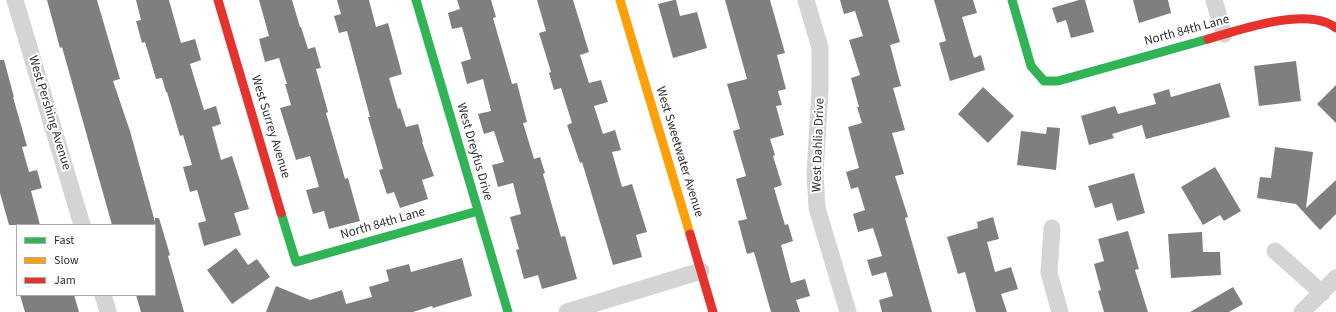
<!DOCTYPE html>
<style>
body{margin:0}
#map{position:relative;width:1336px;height:312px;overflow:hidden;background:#fff;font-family:"Source Sans 3",sans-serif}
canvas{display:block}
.legend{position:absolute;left:16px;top:224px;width:140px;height:72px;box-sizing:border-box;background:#fff;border:1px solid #acacac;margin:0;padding:5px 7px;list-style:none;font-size:12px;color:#2f2f2f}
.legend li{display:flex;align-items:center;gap:8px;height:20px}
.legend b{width:20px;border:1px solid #acacac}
</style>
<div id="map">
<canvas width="1336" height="312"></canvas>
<ul class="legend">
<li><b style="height:5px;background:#30b455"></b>Fast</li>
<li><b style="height:5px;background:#ff9f0a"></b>Slow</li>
<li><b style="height:5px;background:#e5322d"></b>Jam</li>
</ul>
</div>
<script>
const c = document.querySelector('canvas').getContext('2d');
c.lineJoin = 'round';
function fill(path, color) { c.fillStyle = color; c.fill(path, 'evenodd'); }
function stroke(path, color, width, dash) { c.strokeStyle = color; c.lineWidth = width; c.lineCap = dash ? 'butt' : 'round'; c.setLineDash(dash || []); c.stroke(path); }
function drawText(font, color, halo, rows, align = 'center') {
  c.font = font + ' "Source Sans 3",sans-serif'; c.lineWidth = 4; c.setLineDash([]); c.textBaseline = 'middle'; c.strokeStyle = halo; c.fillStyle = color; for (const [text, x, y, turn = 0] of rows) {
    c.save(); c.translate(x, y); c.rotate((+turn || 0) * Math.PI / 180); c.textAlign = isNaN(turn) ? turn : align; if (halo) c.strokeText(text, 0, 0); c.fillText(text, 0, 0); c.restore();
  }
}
fill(new Path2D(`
 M47,0H97L120,79L113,81L130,131L155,222V218H159L170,255L168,256L184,312H141L136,295H155V225H112L62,47L60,48Z
 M136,0H169L181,43L195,39L201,60L190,64L204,110L216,106L221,124L212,127L221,160L232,156L249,209L234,213L241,235L204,246L198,223L206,221L197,190L190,192L183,167L192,165L183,135L180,136L167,92H166L162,78L156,79L145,42L142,43L136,21L141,20Z
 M259,0H292L300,27H301L308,49L315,47L321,68L316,69L328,112L326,113L345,179L348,178L360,221L329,229L324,211L313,214L306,190L319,187L310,156L296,160L280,108L291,105L285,84H287L279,58L265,62L259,39L269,36Z
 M337,0H369L376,27L388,23L402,74L389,78L398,109L400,108L406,127L418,124L423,142H422L434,176L422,180L428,199L400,208L394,192L387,194L379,170L383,169L368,117H370L347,31L339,33L334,16L341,14Z
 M457,0H491L496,17L493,18L512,84L517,83L527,122L523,123L534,159L540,157L545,173L543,174L561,237L565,236L577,279L542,289L538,275L524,279L516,250L519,249L510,217L521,214L513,183L498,187L492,165L504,162L494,131L484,134L478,114L491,111L483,79L467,84L461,62L471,59L462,27L452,29L448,13L460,9Z
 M537,0H573L589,52L580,55L589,83L601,80L608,102L594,106L603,134L615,130L621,150L612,152L622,187L632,184L647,232L636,235L642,257L613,265L582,162L580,163L567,125L572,123L561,88L554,90L549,73L551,72L539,33L546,31Z
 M674,0H676L680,16L697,12L707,48L673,58L658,4Z
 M725,0H770L785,53L777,55L786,89L778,91L782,105L776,106L784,135L770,139L775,155L773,156L782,185L774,188L785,225L788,224L793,241L781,245L791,283L805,279L810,296L796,300L800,312H771L754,252L747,254L738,221L747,219L736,179L746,176L733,131L740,129L727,84L747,79Z
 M840,0H888L900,42L890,45L901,86L893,88L905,130L892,133L904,174L895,176L908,217L905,218L932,312H882L879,300L893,296L886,272L872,276L867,260L882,256L873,228L858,232L853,214L865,210L858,187L851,189L846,172L859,168L848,127L862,123L857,107H859L851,78L860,75L849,40L863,36L855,11L844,14Z
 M934,0H973L977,13L962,17L974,58L981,55L985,70L950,81L939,43L946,41Z
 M1079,0H1085L1094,32L1071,38L1066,20L1057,23L1052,8Z
 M1133,0H1168L1171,13L1139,23Z
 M0,60H4L14,97H13L27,146L22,147L29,172L37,170L42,188L31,191L40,225H9L0,193Z
 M1296,61L1301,101L1259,106L1254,66Z
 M1220,83L1230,117L1146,139L1142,125L1112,134L1114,138L1089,145L1081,116L1115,106L1118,114L1156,104L1153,94L1169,89L1171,97Z
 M1336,85V123L1317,104Z
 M983,87L1014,116L988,143L958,114Z
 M1047,127L1060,128L1056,170L1017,165L1021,131L1046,134Z
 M1275,147L1313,152L1306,208L1336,180V214L1320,230L1296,204L1257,198L1260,177L1271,178Z
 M1215,167L1241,211L1224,221L1220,215L1203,225L1181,187Z
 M1134,173L1145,213L1117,221L1112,203L1095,208L1088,186Z
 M993,217L999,239L987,242L995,272L1011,267L1018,289L1001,294L1007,312H976L965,272L958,274L947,237L978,228L977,222Z
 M1128,231L1139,269L1135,270L1148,312H1104L1098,291L1101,290L1094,264L1104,261L1098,239Z
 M1202,232L1203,252H1220L1221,275L1171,278L1168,234Z
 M236,248L248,265L257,259L270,277L232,304L207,270Z
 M462,258L472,296L433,308L432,306L413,312H266L276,286L310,300L342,290L346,304L372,297L369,287L389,281L386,270L409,264L411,272Z
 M1233,287L1243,304L1229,312H1190Z
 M20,295H74L79,312H25Z`), '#7f7f7f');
stroke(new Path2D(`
 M15,0L82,225
 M806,0L820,48V90L815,174L817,208L848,312
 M1214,0L1224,34
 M1052,228L1049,273L1060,312
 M1275,251L1322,293
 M103,295L108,312
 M567,312L701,271
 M1302,312L1336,278`), '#d4d4d4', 17);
stroke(new Path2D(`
 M416,0L508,312
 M1012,0L1031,66L1044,81H1058L1208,39
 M281,213L296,262L478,211`), '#30b455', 9);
stroke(new Path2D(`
 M620,0L690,234`), '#ff9f0a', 9);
stroke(new Path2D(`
 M218,0L281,213
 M1208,39C1239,30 1294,11 1325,22C1329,23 1333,26 1336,28
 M690,234L713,312`), '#e5322d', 9);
drawText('13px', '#2f2f2f', '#fff', [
 ["North 84th Lane",1187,31,-15],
 ["West Pershing Avenue",49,113,73],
 ["West Surrey Avenue",270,127,73],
 ["West Dahlia Drive",819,145,-88],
 ["West Dreyfus Drive",474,152,74],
 ["West Sweetwater Avenue",679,152,73],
 ["North 84th Lane",383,224,-16]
]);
</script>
